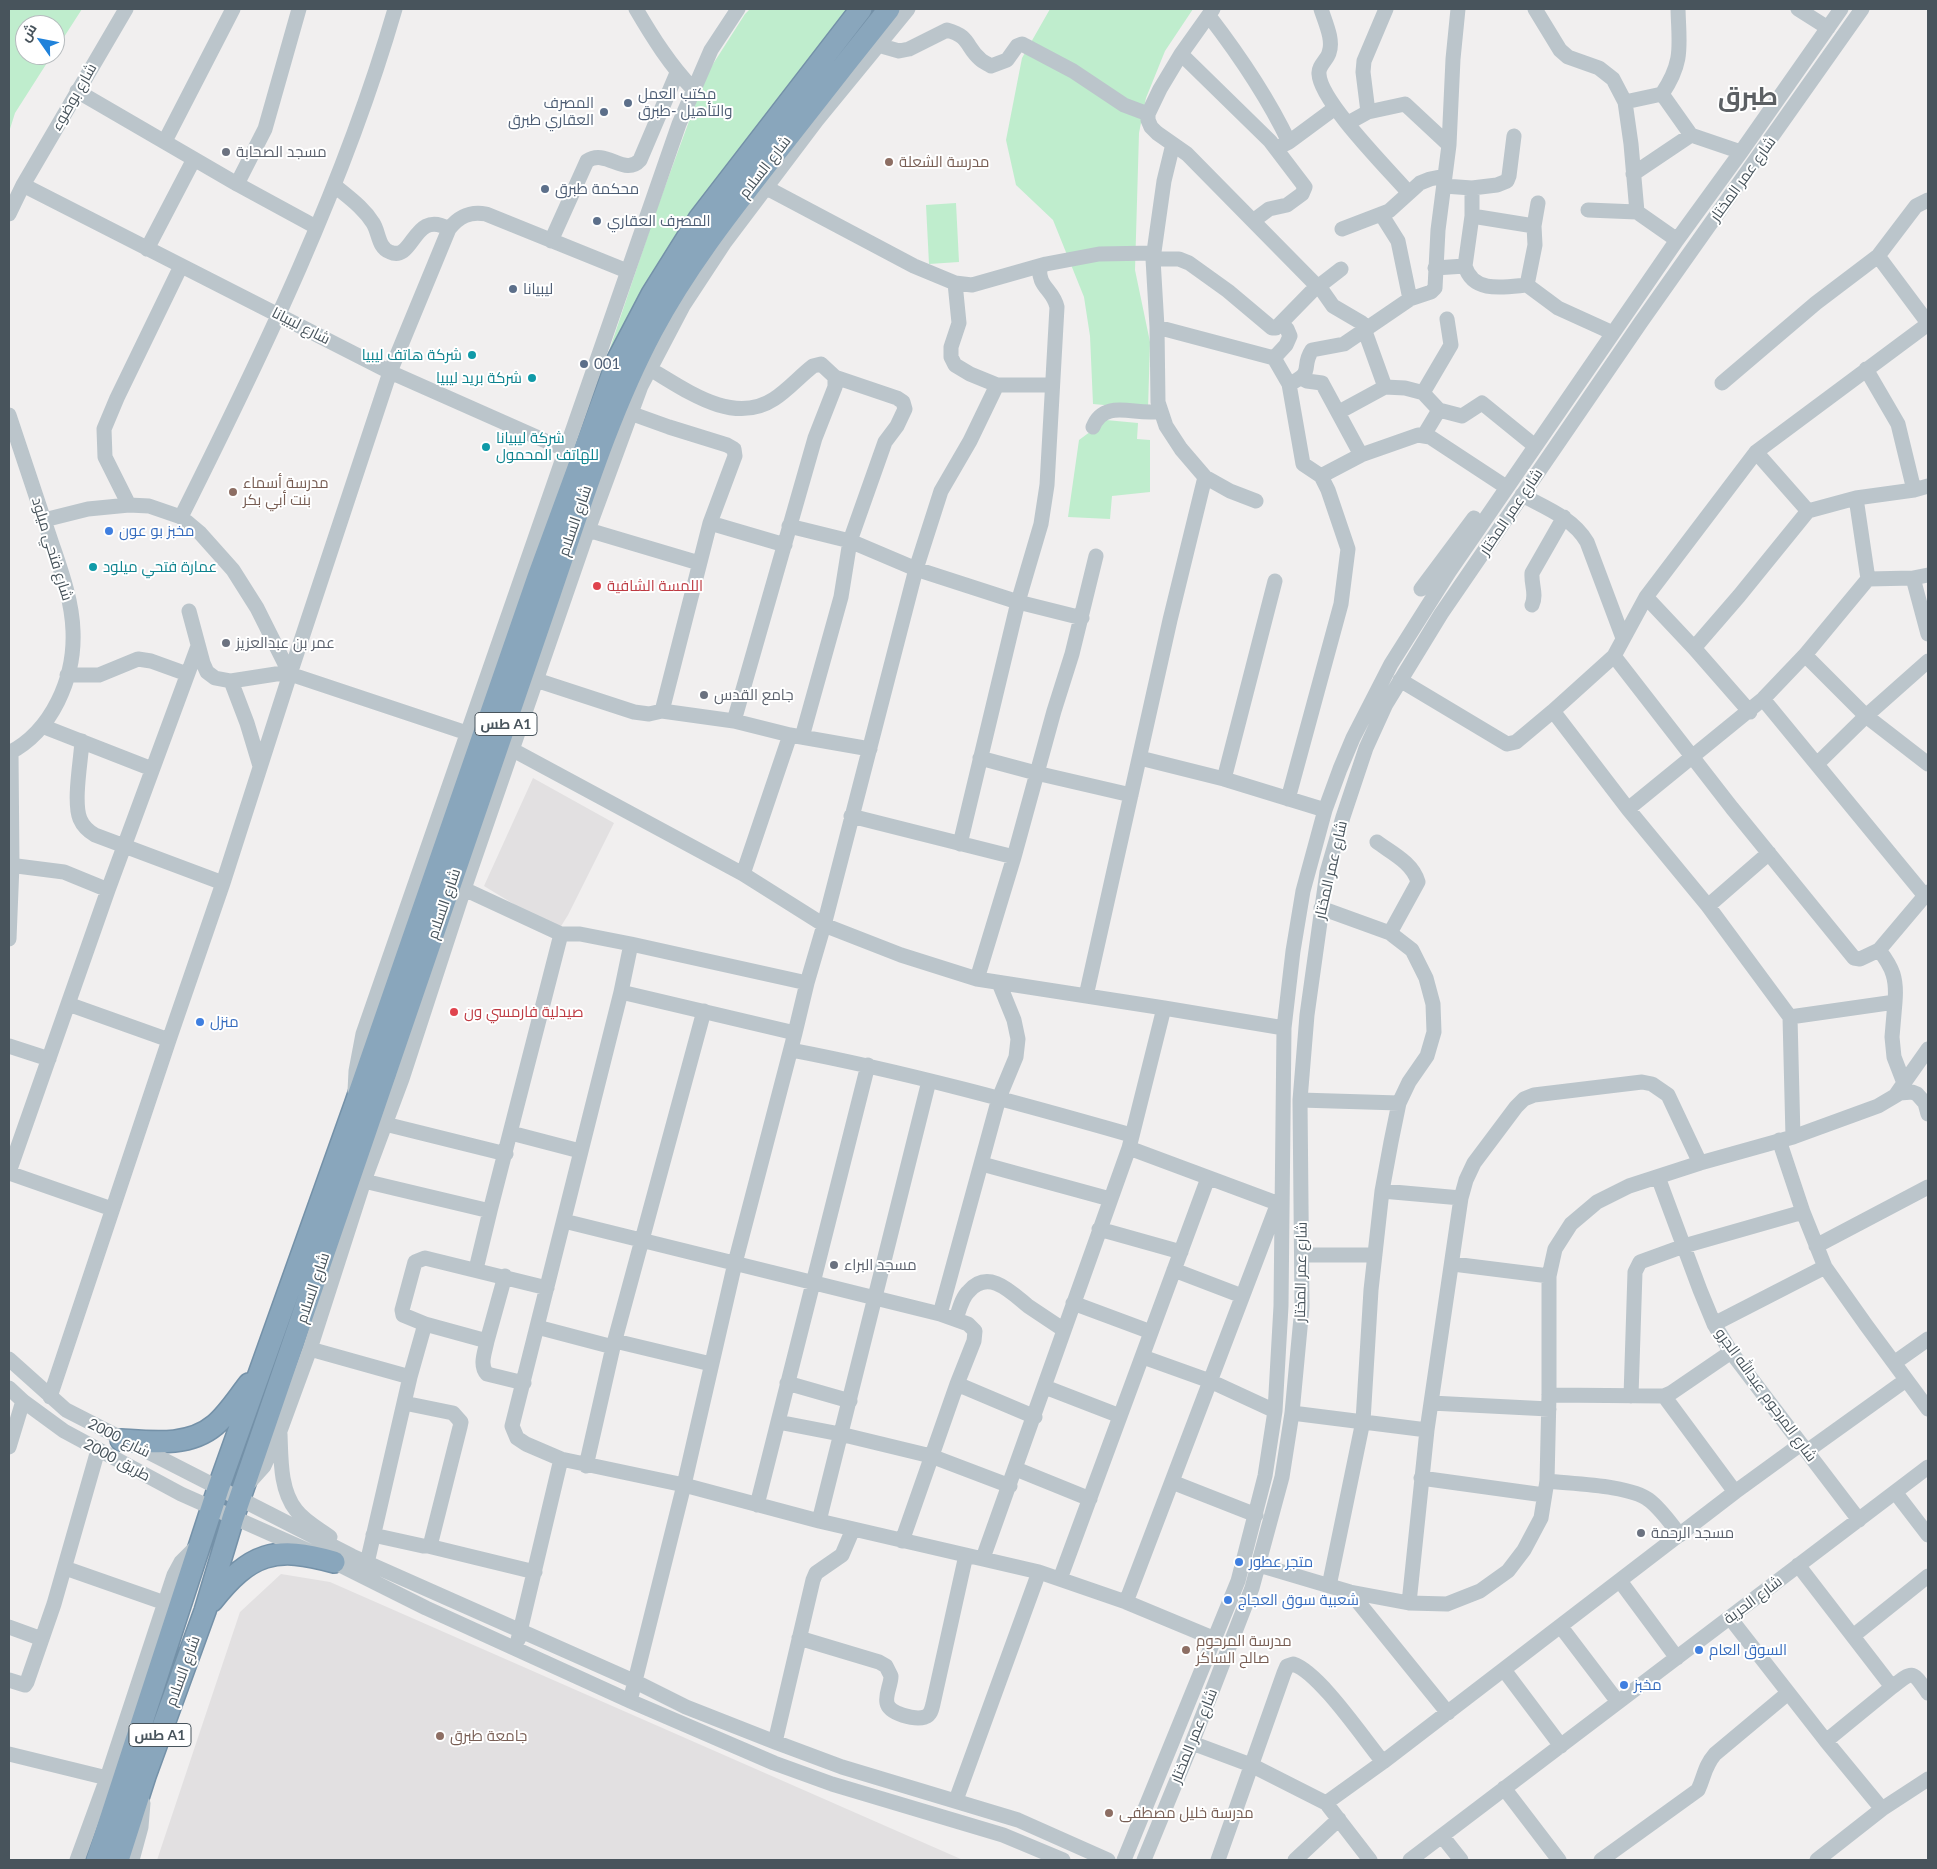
<!DOCTYPE html>
<meta charset="utf-8">
<style>
body{margin:0}
#map{position:relative;width:1937px;height:1869px;overflow:hidden;background:#f1efef;font-family:Lato,Cairo,sans-serif}
canvas{display:block}
.frame{position:absolute;inset:0;border:10px solid #48545c;pointer-events:none}
.north{position:absolute;left:15px;top:15px;width:50px;height:50px;box-sizing:border-box;background:#fff;border:1px solid #b6bbbe;border-radius:50%;rotate:303deg;font-size:14px;font-weight:700;line-height:20px;text-align:center;color:#48545c}
.north::after{content:'';display:block;margin:auto;width:18px;height:22px;background:#2082da;clip-path:polygon(50% 0,100% 100%,50% 72%,0 100%)}
</style>
<div id="map">
<canvas width="1937" height="1869"></canvas>
<div class="frame"></div>
<div class="north">ش</div>
</div>
<script>
const c = document.querySelector('canvas').getContext('2d');
c.lineJoin = 'round';
function fill(path, color) { c.fillStyle = color; c.fill(path, 'evenodd'); }
function stroke(path, color, width, dash) { c.strokeStyle = color; c.lineWidth = width; c.lineCap = dash ? 'butt' : 'round'; c.setLineDash(dash || []); c.stroke(path); }
function drawText(font, color, halo, rows, align = 'center') {
  c.font = font + ' Lato,Cairo,sans-serif'; c.lineWidth = 4; c.setLineDash([]); c.textBaseline = 'middle'; c.strokeStyle = halo; c.fillStyle = color; for (const [text, x, y, turn = 0] of rows) {
    c.save(); c.translate(x, y); c.rotate((+turn || 0) * Math.PI / 180); c.textAlign = isNaN(turn) ? turn : align; if (halo) c.strokeText(text, 0, 0); c.fillText(text, 0, 0); c.restore();
  }
}
fill(new Path2D(`
 M533,778L614,823L568,915L558,931L484,886Z
 M281,1574L330,1582L963,1860H157L240,1612Z`), '#e2e0e1');
fill(new Path2D(`
 M9,9H82L55,51V25H25V55H52L15,113L9,132Z
 M750,9H855L599,381L656,211L706,75L745,14Z
 M1050,9H1193L1165,51L1146,98L1139,133L1135,270L1150,342L1148,409L1093,404L1090,336L1084,297L1053,220L1016,185L1006,140L1022,58Z
 M956,203L959,262L929,264L926,205Z
 M1106,420L1138,423L1137,439L1150,440V492L1112,496L1110,519L1068,517L1079,440Z`), '#bfedcd');
const highway = new Path2D(`
 M121,1440C152,1442 189,1447 215,1425C228,1414 238,1398 249,1384
 M212,1601C250,1553 275,1545 334,1562
 M97,1860L218,1489L355,1105L538,577L618,359L652,294L699,219L861,9
 M118,1860L145,1776L205,1611L233,1518L551,591C581,504 609,412 652,331C685,269 727,215 770,160C809,110 849,59 889,9`);
stroke(highway, '#7491a8', 24);
stroke(new Path2D(`
 M636,9C653,38 670,65 693,89
 M1213,9L1181,54L1160,89L1148,114V120L1151,127L1157,133L1187,154L1317,286
 M1321,9C1325,22 1334,40 1329,53C1327,60 1318,66 1319,74C1320,101 1388,169 1408,192
 M1535,9L1560,50L1568,57L1599,68L1613,79L1625,102
 M1798,9L1828,28
 M1209,16C1239,55 1268,98 1289,142
 M878,45L899,51L909,49L947,30C970,36 966,47 980,59C983,62 988,64 991,66L1007,60L1017,46L1022,44L1073,71L1124,105L1148,114
 M1181,54L1270,141L1305,187L1302,194L1287,205L1269,209L1253,221
 M77,91L237,184L316,227
 M1662,94L1691,135L1741,152
 M1368,112L1363,72L1364,61L1386,9
 M1348,123L1368,112L1405,104L1449,145
 M165,141L233,9
 M1173,144L1164,181L1153,259L1157,327L1158,402L1166,426L1181,449L1205,477L1230,491L1256,501
 M1281,146L1289,142L1335,108
 M1633,174L1691,135
 M237,184L265,129L299,9
 M23,185L390,372L575,454
 M334,185C348,197 363,207 373,223C379,232 378,248 390,252C414,263 413,208 449,229
 M1444,186L1472,188V216L1465,266C1473,294 1505,287 1527,285L1558,308L1613,333
 M765,187L914,266L955,283L972,285L1046,264L1099,254L1154,253
 M1472,188L1497,185L1507,181L1509,176L1514,136
 M1588,210L1637,212L1631,144L1625,102L1662,94C1684,61 1679,46 1678,9
 M1637,212L1677,240
 M9,214L23,185L126,9
 M1381,214L1398,241L1410,299
 M1472,216L1534,226
 M1342,229L1389,211L1420,183L1430,179L1445,176
 M551,241L587,161C606,148 625,177 640,160L677,73
 M147,249L194,159
 M1878,256L1928,323
 M1153,259H1179L1189,263L1228,291L1272,328H1276L1317,286H1319L1341,269
 M1435,268L1465,266
 M955,283L959,323L951,347V357L955,365L970,374L997,385H1052
 M1527,285L1535,245L1534,226L1538,203
 M1319,286L1333,306L1362,323L1385,387
 M1157,327L1274,358L1286,345L1290,336L1287,329L1281,323
 M1274,358L1289,384L1303,464L1321,476L1328,490L1348,549L1341,604L1288,799
 M650,369C686,390 733,426 774,399C788,390 800,376 813,366L821,364L835,377V387L815,438L734,721
 M1866,369L1898,424L1914,490
 M1301,378L1307,381L1322,383L1361,455
 M1722,383L1816,303L1878,256L1916,206L1928,200
 M1289,384C1316,372 1300,368 1312,350L1344,344L1410,299L1431,292L1435,288L1438,230L1449,145L1453,59L1458,9
 M1439,410L1462,416L1482,403L1530,442
 M1339,412L1385,387L1405,388L1424,393
 M630,413L669,427L727,445L734,449L735,456L710,523L662,711
 M9,415C23,456 36,497 50,538C60,568 72,599 73,631C75,678 52,731 9,753
 M1093,427C1105,397 1137,417 1161,411
 M1424,435L1439,410L1425,395L1424,391L1451,345L1447,319
 M1756,452L1808,511
 M1321,476L1361,455L1418,435L1430,437L1500,483
 M1522,495C1546,508 1573,518 1587,542L1623,638
 M1856,498L1868,579L1913,578L1928,575
 M129,505L105,457L104,429L117,398L181,266
 M181,517C263,353 344,185 395,9
 M44,520L88,509L129,505L149,506L181,517L200,533L233,570L257,608L290,674
 M710,523L785,545
 M789,526L850,541L916,569L1018,602L1082,618
 M588,530L699,563
 M1913,578L1928,634
 M1421,589L1474,518
 M1646,597L1694,648L1739,596L1808,511L1856,498L1914,490L1928,486
 M1532,605C1537,594 1531,585 1532,573L1564,517
 M189,611L203,663L207,672L215,678L231,681L276,674H290L467,733
 M1694,648L1750,712
 M1805,655L1866,716L1928,764
 M1614,656L1732,808L1854,958L1860,959L1879,950L1928,892
 M67,675H99L138,659L151,661L187,674
 M536,680L634,712L649,714L662,711L734,721L790,735L870,749
 M1400,680L1507,744L1516,742L1553,711
 M231,681L247,723L260,766
 M1763,699L1925,896
 M42,726L152,769
 M802,737L841,597L850,541L885,442L897,426L905,409L903,402L897,398L835,377
 M82,741C81,760 73,802 80,819C83,826 88,831 95,835L223,883
 M513,750L743,874L824,925L901,955L977,979L1164,1008L1129,1148
 M980,758L1036,773L1131,795
 M1140,758L1224,779L1325,810
 M1817,764L1866,716L1928,661
 M1224,779L1275,581
 M1628,809L1763,699L1805,655L1868,579
 M851,816L1014,857
 M1377,842C1392,853 1413,863 1418,882L1390,933
 M960,844L1018,602L1041,524L1047,485L1057,307C1053,289 1037,287 1040,266
 M9,865L64,872L108,890
 M743,874L790,735
 M464,889L561,934H580L631,944L807,983
 M1708,906L1769,853
 M1321,908L1390,933L1412,950L1426,978L1433,1004L1434,1032L1427,1056L1409,1082L1399,1103L1391,1142L1382,1191L1371,1290L1363,1421L1329,1586
 M9,939L12,865L11,752
 M631,944L621,992L512,1426L517,1438L526,1444L561,1459L684,1485L819,1521L1039,1572L1126,1602L1215,1639
 M977,979L1014,857L1054,711L1072,654L1096,556
 M621,992L795,1033
 M1086,996L1170,620L1205,477
 M68,1004L169,1040
 M1164,1008L1284,1028
 M1790,1017L1895,1002C1897,979 1893,968 1879,950
 M9,1046L49,1059
 M791,1050C906,1072 1019,1103 1131,1135
 M1904,1083L1928,1049
 M355,1091L356,1071L363,1034L679,124L711,50L738,9
 M1895,1096L1904,1083L1894,1057L1892,1037L1895,1002
 M1300,1100L1399,1103
 M385,1124L506,1154
 M511,1133L580,1151
 M1793,1137L1790,1017L1708,906L1628,809L1553,711L1614,656L1646,597L1756,452L1928,324
 M1779,1140L1803,1212L1825,1267L1866,1325L1928,1409
 M982,1164L1110,1199
 M9,1172L108,890L198,646
 M9,1173L112,1209
 M1658,1177L1700,1290L1714,1324L1731,1352L1859,1520
 M364,1181L490,1211L561,934
 M1382,1191L1461,1198L1427,1430L1409,1603
 M1461,1198L1466,1180L1474,1163L1516,1107L1524,1099L1534,1095L1642,1082L1652,1084L1668,1095L1700,1163
 M564,1221L940,1314L968,1324L975,1331L974,1341L957,1384L902,1541
 M1099,1229L1181,1252
 M1816,1246L1928,1187
 M1302,1255H1375
 M1453,1264L1549,1276
 M476,1269L490,1211
 M1174,1270L1242,1296
 M1073,1303L1151,1332
 M940,1314L999,1098L1016,1057L1018,1039L1014,1020L999,983
 M956,1319C959,1310 962,1297 969,1291C989,1268 1012,1293 1028,1306C1040,1314 1052,1322 1064,1330
 M425,1324L403,1315L402,1310L415,1262L425,1258L547,1288
 M1714,1324L1825,1267
 M537,1327L613,1347
 M487,1341C485,1352 479,1365 487,1374L524,1383
 M615,1341L711,1364
 M310,1349L410,1377L367,1563
 M1143,1357L1210,1381L1275,1411
 M9,1359L66,1410L352,1556L636,1682L686,1707L775,1742L842,1767L1018,1820L1108,1860
 M1894,1363L1928,1339
 M410,1377L425,1324L487,1341L505,1276
 M787,1383L850,1401
 M957,1384L1035,1417
 M1045,1387L1120,1416
 M9,1388L23,1401L64,1431L181,1494L334,1562L426,1608L630,1701L774,1763L832,1784L1003,1835L1063,1860
 M1549,1395L1664,1396L1671,1393L1731,1352
 M1631,1396L1635,1272L1640,1262L1684,1246L1803,1212
 M1664,1396L1735,1492
 M50,1397L169,1040L223,883L290,674L390,372L449,229C459,216 470,211 486,214L627,271
 M1431,1403L1549,1409
 M1292,1413L1427,1430
 M778,1422L840,1434L931,1456L1010,1486
 M280,1434C281,1459 280,1490 296,1510C304,1521 319,1529 330,1537
 M9,1447L23,1401
 M1807,1451L1906,1380
 M586,1466L613,1347L704,1011
 M1016,1469L1090,1499
 M1421,1478L1544,1495
 M1547,1481C1573,1484 1630,1485 1649,1500C1661,1509 1671,1524 1680,1535
 M1172,1482L1256,1515
 M247,1485L264,1466L280,1431L310,1349L364,1181L402,1079L464,889L588,530L641,386L683,306L725,242L817,120L908,9
 M1895,1492L1928,1535
 M757,1505L868,1065
 M819,1521L929,1081
 M373,1535L423,1546H428L431,1542L460,1427L461,1422L453,1413L404,1403
 M428,1546L535,1572
 M983,1558L1129,1148L1282,1205
 M1259,1565L1350,1592L1409,1603L1447,1604L1480,1591L1508,1571L1524,1550L1541,1518L1547,1481L1549,1395V1276L1555,1249L1571,1224L1597,1202L1629,1186L1700,1163L1793,1137L1878,1106L1900,1093L1912,1092L1917,1094L1925,1103L1928,1114
 M1798,1565L1892,1687L1826,1741L1882,1809
 M65,1568L165,1603
 M1060,1579L1208,1178
 M1620,1581L1677,1658
 M1350,1592L1448,1713
 M1126,1602L1278,1203
 M1730,1618L1826,1741
 M9,1627L42,1639
 M1561,1627L1618,1702
 M1853,1636L1928,1576
 M799,1638L879,1662L886,1666L891,1676C891,1685 885,1694 887,1703C889,1714 915,1720 925,1717C931,1715 932,1708 933,1704L966,1555
 M518,1640L561,1459
 M1504,1670L1561,1746
 M9,1680L25,1685L27,1682L54,1604L98,1450
 M1892,1687C1914,1670 1912,1671 1928,1693
 M630,1701L684,1485L735,1263L795,1033L807,983L824,925L916,569L941,491L970,441L997,385
 M775,1742L813,1580L816,1573L842,1555L853,1529
 M1192,1743L1251,1765L1326,1803L1370,1860
 M9,1754L107,1778
 M1504,1788L1559,1860
 M956,1800L1039,1572
 M1326,1803L1383,1762L1735,1492L1801,1444
 M1442,1836L1461,1860
 M77,1860L107,1778L174,1575L181,1562L199,1544
 M132,1860L141,1827L143,1803
 M1124,1860L1238,1581L1265,1476L1275,1411L1281,1306L1284,1028L1293,951L1303,891L1325,810L1340,769L1353,738L1391,664L1449,572L1677,240L1741,152L1841,9
 M1144,1860L1192,1743L1252,1588L1282,1477L1292,1413L1302,1307L1300,1100L1307,1015L1327,872L1343,817L1366,748L1386,704L1441,614L1641,322L1862,9
 M1218,1860L1284,1673L1287,1666L1293,1664C1319,1672 1364,1739 1383,1762
 M1295,1860L1339,1819
 M1410,1860L1928,1467
 M1601,1860L1698,1790C1705,1775 1704,1767 1715,1754L1788,1693
 M1817,1860L1882,1809L1928,1779`), '#bbc5cb', 15);
stroke(highway, '#89a6bc', 21);
for (const [x, y, r, color] of [
 [628,103,5,"#5c6f8a"],
 [604,112,5,"#5c6f8a"],
 [226,152,5,"#6b7280"],
 [889,162,5,"#8d6e63"],
 [545,189,5,"#5c6f8a"],
 [597,221,5,"#5c6f8a"],
 [513,289,5,"#5c6f8a"],
 [472,355,5,"#0f9aa8"],
 [584,364,5,"#5c6f8a"],
 [532,378,5,"#0f9aa8"],
 [486,447,5,"#0f9aa8"],
 [233,492,5,"#8d6e63"],
 [109,531,5,"#3f7fe0"],
 [93,567,5,"#0f9aa8"],
 [597,586,5,"#e0444e"],
 [226,643,5,"#6b7280"],
 [704,695,5,"#6b7280"],
 [454,1012,5,"#e0444e"],
 [200,1022,5,"#3f7fe0"],
 [834,1265,5,"#6b7280"],
 [1641,1533,5,"#6b7280"],
 [1239,1562,5,"#3f7fe0"],
 [1228,1600,5,"#3f7fe0"],
 [1186,1650,5,"#8d6e63"],
 [1699,1650,5,"#3f7fe0"],
 [1624,1685,5,"#3f7fe0"],
 [440,1736,5,"#8d6e63"],
 [1109,1813,5,"#8d6e63"]
]) { const dot = new Path2D(); dot.arc(x, y, r, 0, 2 * Math.PI); c.fillStyle = color; c.fill(dot); stroke(dot, '#fff', 2); }
for (const [x, y, w] of [
 [506,724,62],
 [160,1735,62]
]) { const box = new Path2D(); box.roundRect(x - w / 2, y - 11.5, w, 23, 4); c.fillStyle = '#fff'; c.fill(box); stroke(box, '#48545c', 1); }
drawText('bold 14px', '#48545c', null, [
 ["طس A1",506,724],
 ["طس A1",160,1735]
]);
drawText('15px', '#4e5e75', '#fff', [
 ["مكتب العمل",638,94],
 ["والتأهيل -طبرق",638,111],
 ["المصرف",594,103,"right"],
 ["العقاري طبرق",594,120,"right"],
 ["محكمة طبرق",555,189],
 ["المصرف العقاري",607,221],
 ["ليبيانا",523,289],
 ["001",594,364]
], 'left');
drawText('15px', '#48545c', '#fff', [
 ["شارع بوضوء",74,97,-60],
 ["شارع السلام",765,167,-52],
 ["شارع عمر المختار",1743,179,-54],
 ["شارع ليبيانا",301,326,27],
 ["شارع عمر المختار",1511,512,-56],
 ["شارع السلام",575,521,-71],
 ["شارع فتحي ميلود",52,549,73],
 ["شارع عمر المختار",1331,870,-77],
 ["شارع السلام",444,904,-71],
 ["شارع عمر المختار",1301,1272,-89],
 ["شارع السلام",313,1288,-71],
 ["شارع المرحوم عبدالله الجرو",1766,1395,54],
 ["شارع 2000",119,1438,27],
 ["طريق 2000",117,1460,28],
 ["شارع الحرية",1753,1600,-37],
 ["شارع السلام",183,1671,-70],
 ["شارع عمر المختار",1194,1736,-68]
]);
drawText('15px', '#5b616d', '#fff', [
 ["مسجد الصحابة",236,152],
 ["عمر بن عبدالعزيز",236,643],
 ["جامع القدس",714,695],
 ["مسجد البراء",844,1265],
 ["مسجد الرحمة",1651,1533]
], 'left');
drawText('15px', '#785e54', '#fff', [
 ["مدرسة الشعلة",899,162],
 ["مدرسة أسماء",243,483],
 ["بنت أبي بكر",243,500],
 ["مدرسة المرحوم",1196,1641],
 ["صالح الساكر",1196,1658],
 ["جامعة طبرق",450,1736],
 ["مدرسة خليل مصطفى",1119,1813]
], 'left');
drawText('15px', '#0d838f', '#fff', [
 ["شركة هاتف ليبيا",462,355],
 ["شركة بريد ليبيا",522,378],
 ["شركة ليبيانا",496,438,"left"],
 ["للهاتف المحمول",496,455,"left"],
 ["عمارة فتحي ميلود",103,567,"left"]
], 'right');
drawText('15px', '#366cbe', '#fff', [
 ["مخبز بو عون",119,531],
 ["منزل",210,1022],
 ["متجر عطور",1249,1562],
 ["شعبية سوق العجاج",1238,1600],
 ["السوق العام",1709,1650],
 ["مخبز",1634,1685]
], 'left');
drawText('15px', '#be3a42', '#fff', [
 ["اللمسة الشافية",607,586],
 ["صيدلية فارمسي ون",464,1012]
], 'left');
drawText('bold 25px', '#5c6064', '#fff', [
 ["طبرق",1748,97]
]);
</script>
